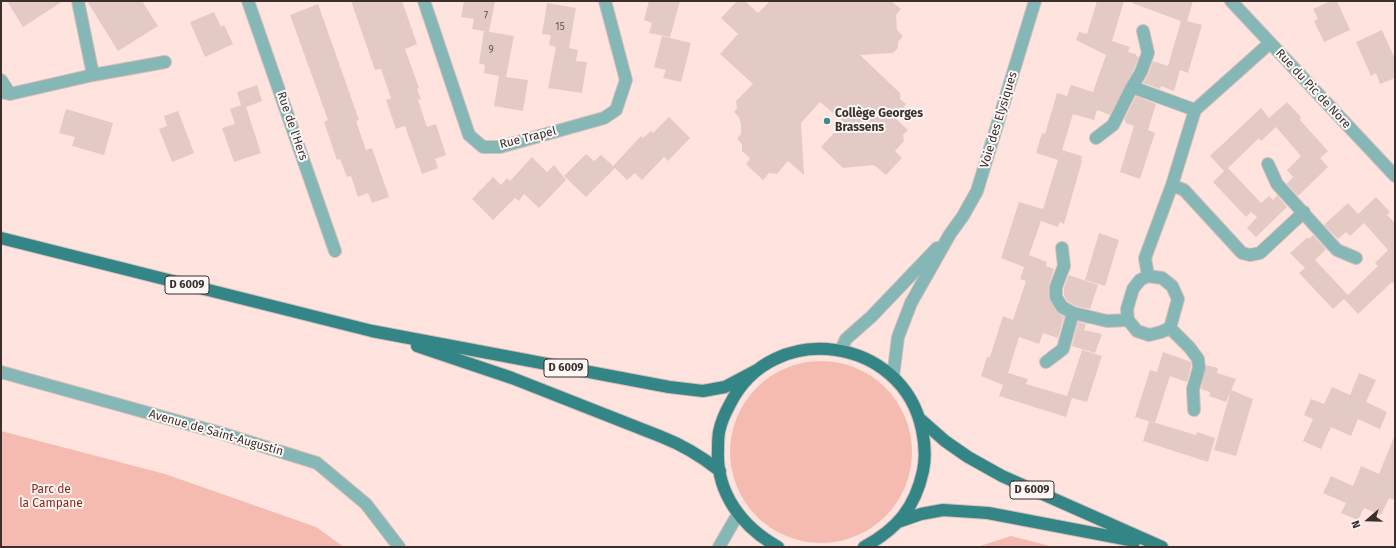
<!DOCTYPE html>
<meta charset="utf-8">
<style>
body{margin:0}
#map{position:relative;width:1396px;height:548px;overflow:hidden;background:#ffe3de;font-family:"Fira Sans",sans-serif}
canvas{display:block}
.frame{position:absolute;inset:0;border:2px solid #392f2d;pointer-events:none}
.north{position:absolute;left:1348px;top:500px;width:40px;height:40px;-webkit-text-stroke:3px #fcf6f5;paint-order:stroke;rotate:250deg;font-size:11px;font-weight:700;line-height:16px;text-align:center;color:#392f2d}
.north::after{content:'';display:block;margin:auto;width:14px;height:18px;background:#392f2d;clip-path:polygon(50% 0,100% 100%,50% 72%,0 100%)}
</style>
<div id="map">
<canvas width="1396" height="548"></canvas>
<div class="frame"></div>
<div class="north">N</div>
</div>
<script>
const c = document.querySelector('canvas').getContext('2d');
c.lineJoin = 'round';
function fill(path, color) { c.fillStyle = color; c.fill(path, 'evenodd'); }
function stroke(path, color, width, dash) { c.strokeStyle = color; c.lineWidth = width; c.lineCap = dash ? 'butt' : 'round'; c.setLineDash(dash || []); c.stroke(path); }
function drawText(font, color, halo, rows, align = 'center') {
  c.font = font + ' "Fira Sans",sans-serif'; c.lineWidth = 4; c.setLineDash([]); c.textBaseline = 'middle'; c.strokeStyle = halo; c.fillStyle = color; for (const [text, x, y, turn = 0] of rows) {
    c.save(); c.translate(x, y); c.rotate((+turn || 0) * Math.PI / 180); c.textAlign = isNaN(turn) ? turn : align; if (halo) c.strokeText(text, 0, 0); c.fillText(text, 0, 0); c.restore();
  }
}
fill(new Path2D(`
 M730 452a91 91 0 1 1 182 0a91 91 0 1 1-182 0Z
 M1,431L165,474L316,527L344,547H1Z
 M1011,536L1054,547H977Z`), '#f5bbb0');
fill(new Path2D(`
 M7,1H63L23,27Z
 M87,1H142L158,26L118,51Z
 M351,1H402L417,44L405,49L419,88L417,89L421,99L418,100L427,127L436,124L446,155L435,159L438,168L422,174L405,126L396,129L386,100L391,98L381,69L375,70Z
 M464,1H495L489,32L472,29L474,19L461,17Z
 M649,1H680L670,37L649,33L652,23L644,20Z
 M737,1H745L758,13L770,1H891L901,9L896,15L897,30L903,36L898,42V48L893,53L860,55L900,93V99L906,104L895,118L908,130L903,135L904,141L895,151L902,158L886,175L874,165L843,168L821,147L844,122L820,102L801,123L804,175L788,161L777,174L769,173L763,180L746,164L750,158L742,151V144L737,139L741,134V124L739,117L734,112L737,108L736,101L753,84L720,54L738,34L721,18Z
 M1097,1H1124L1112,41L1130,47L1128,52L1136,54V56L1139,57L1134,69L1110,115L1097,110L1094,120L1073,114L1062,150L1082,156L1081,160L1082,161L1064,224L1060,222L1058,227L1041,221L1029,255L1047,262L1046,266L1054,269L1049,285V297L1056,311L1064,317L1058,338L1043,333L1039,344L1019,337L1008,373L1028,379L1026,384L1067,396L1082,350L1102,356L1087,402L1072,398L1066,417L999,396L1003,385L981,376L987,357H990L1003,316L1013,320L1026,281L1020,279L1024,267L1001,258L1019,202L1043,209L1058,160L1036,153L1042,133L1045,134L1057,93L1067,96L1071,85L1093,92L1106,55L1076,40L1079,32L1087,34Z
 M1133,1H1193L1187,21L1202,25L1188,73L1180,70L1174,91L1161,86L1160,89L1143,83L1148,75L1153,61L1168,66L1181,21L1132,3Z
 M1331,1H1337L1350,30L1324,42L1314,21L1318,19L1313,9Z
 M547,3L576,8L569,48L578,50L576,61L587,62L582,93L548,88L556,47L549,45L551,35L542,34Z
 M318,4L359,120L356,121L366,150L372,148L389,197L372,203L368,193L358,197L351,176L347,177L340,159L337,160L324,122L328,120L290,15Z
 M214,12L221,27L224,25L233,44L205,57L190,22Z
 M1382,30L1395,59V78L1380,84L1376,73L1371,76L1356,42Z
 M484,31L514,36L506,77L528,80L523,111L494,106L499,76L484,73L485,65L479,63Z
 M662,36L691,43L681,82L663,78L666,70L654,67Z
 M257,85L262,101L246,107L261,153L234,162L222,128L235,124L230,109L241,105L237,92Z
 M1136,96L1156,104L1148,130L1155,133L1140,179L1120,172L1134,126L1125,123L1126,121L1124,120Z
 M1287,102L1301,117L1300,120L1328,151L1320,158L1328,167L1298,196L1287,184L1293,177L1287,170L1301,156L1276,127L1261,141L1259,138L1228,168L1261,203L1255,208L1269,196L1273,200L1277,195L1287,207L1256,237L1247,228L1257,217L1251,212L1246,217L1213,182L1224,171L1210,156L1261,108L1269,118Z
 M66,109L113,123L104,155L72,146L75,137L59,133Z
 M178,111L194,153L172,162L159,129L167,126L164,116Z
 M669,117L690,138L668,161L664,157L642,180L635,173L627,180L615,168L586,197L564,176L586,154L594,161L601,155L613,166L641,136L643,138L651,131L653,133Z
 M532,157L547,172L554,165L566,180L539,208L524,194L519,201L515,198L493,220L472,199L493,177L501,185L507,178L510,181Z
 M1376,197L1390,212L1387,215L1395,223V286L1392,282L1358,314L1344,299L1333,309L1299,273L1305,268L1290,253L1308,237L1309,239L1313,235L1326,249L1315,260L1348,295L1378,266L1375,263L1388,250L1364,223L1350,236L1346,232L1338,239L1324,225L1348,203L1358,214Z
 M1099,233L1119,240L1105,286L1085,280Z
 M1069,275L1098,285L1090,309L1076,306L1067,301L1064,295V288Z
 M1078,322L1086,324L1084,330L1102,334L1095,353L1072,346Z
 M1163,352L1191,362V367L1187,382L1170,376L1155,423L1135,417L1150,370L1157,372Z
 M1206,365L1218,368L1217,373L1236,379L1226,402L1209,396L1210,392L1201,389Z
 M1359,373L1376,380L1366,402L1387,412L1380,429L1358,419L1351,436L1331,427L1321,449L1303,441L1313,419L1304,415L1311,399L1324,404L1332,387L1350,395Z
 M1231,390L1253,399L1236,456L1214,450Z
 M1149,421L1196,435L1197,432L1215,438L1208,462L1143,441Z
 M1394,437H1395V500L1389,498L1381,515L1364,508L1358,520L1341,513L1346,503L1323,493L1331,476L1353,486L1361,466L1379,474Z`), '#e4cac5');
const minor = new Path2D(`
 M78,1L93,75
 M248,1L335,251
 M424,1L469,135L483,147H500L604,118L616,110L626,80L605,1
 M1231,1L1395,176
 M1,80L10,94
 M1132,87L1195,110
 M1,92L10,94L93,75L165,62
 M1096,138L1113,125L1132,87L1141,72L1148,53L1143,31
 M1268,164L1277,184L1337,250L1356,258
 M1172,185L1184,190L1242,253L1250,255L1260,253L1304,212
 M1062,248L1064,266L1056,287V297L1062,307L1073,313L1107,321L1128,320
 M1148,276L1140,280L1133,289L1127,309L1128,320L1137,331L1149,335L1161,332L1170,328L1178,299L1172,286L1162,278L1148,276L1145,258L1172,185L1195,110L1270,43
 M1170,328L1190,348L1198,359L1199,368L1193,389L1194,410
 M841,350L846,339L871,317L937,248
 M1046,362L1063,349L1073,313
 M1,372L224,434L317,463L366,504L399,547
 M893,377L898,337L911,303L950,234L963,216L977,191L1035,1
 M719,547L738,514`);
const major = new Path2D(`
 M1,238L372,331L669,387L703,391L725,387L757,370
 M417,346L512,378L662,437C685,446 701,456 720,471
 M920,419L945,441L968,457L1002,476L1162,547
 M898,522L921,514L943,510L988,513L1135,541
 M778,547C742,527 716,493 718,450C718,444 718,438 719,432C721,422 725,413 730,404C772,319 903,336 922,430C925,444 926,457 923,471C915,508 897,529 864,547`);
stroke(minor, '#d7bfbb', 14);
stroke(major, '#d7bfbb', 14);
stroke(minor, '#85b7b6', 12);
stroke(major, '#338685', 12);
for (const [x, y, r, color] of [
 [827,121,4,"#428a89"]
]) { const dot = new Path2D(); dot.arc(x, y, r, 0, 2 * Math.PI); c.fillStyle = color; c.fill(dot); stroke(dot, '#fcf6f5', 1.5); }
drawText('10px', '#645653', null, [
 ["7",486,16],
 ["15",560,27],
 ["9",491,50]
]);
for (const [x, y, w] of [
 [187,285,44],
 [566,368,44],
 [1032,490,44]
]) { const box = new Path2D(); box.roundRect(x - w / 2, y - 9, w, 18, 3); c.fillStyle = '#fcf6f5'; c.fill(box); stroke(box, '#392f2d', 1); }
drawText('bold 11px', '#392f2d', null, [
 ["D 6009",187,285],
 ["D 6009",566,368],
 ["D 6009",1032,490]
]);
drawText('12px', '#392f2d', '#fcf6f5', [
 ["Rue du Pic de Nore",1313,89,47],
 ["Voie des Elysiques",999,120,-73],
 ["Rue de l'Hers",292,126,71],
 ["Rue Trapel",528,138,-14],
 ["Avenue de Saint-Augustin",216,433,16]
]);
drawText('bold 12px', '#392f2d', '#fcf6f5', [
 ["Collège Georges",835,114],
 ["Brassens",835,128]
], 'left');
drawText('12px', '#902517', '#fcf6f5', [
 ["Parc de",51,490],
 ["la Campane",51,504]
]);
</script>
